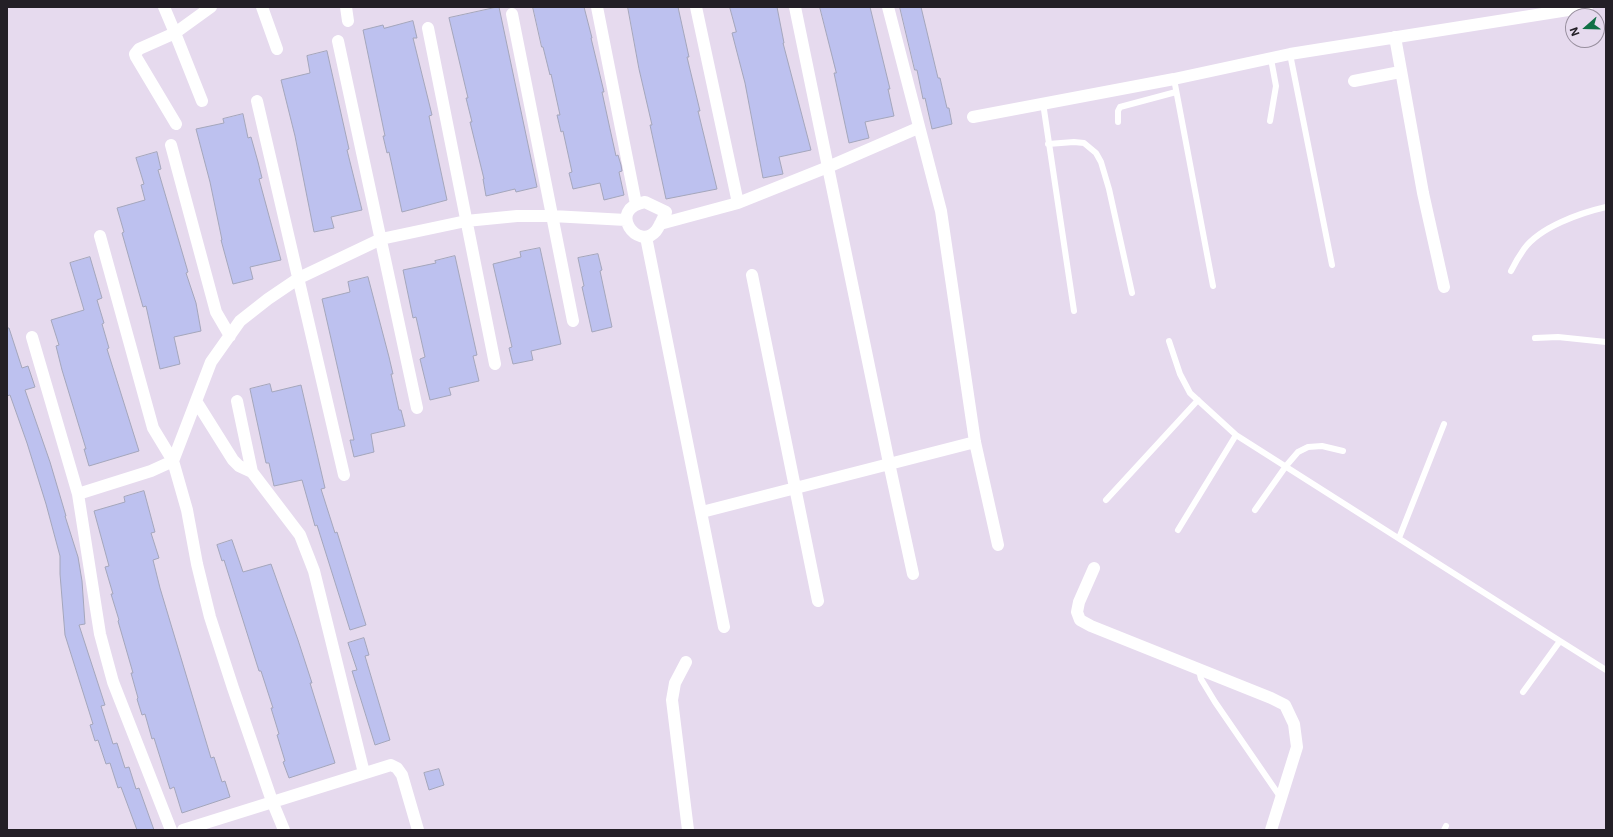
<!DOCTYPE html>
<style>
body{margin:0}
#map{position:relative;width:1613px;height:837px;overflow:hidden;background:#e6daee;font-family:Inter,sans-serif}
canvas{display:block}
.frame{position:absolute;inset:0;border:8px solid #231f26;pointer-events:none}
.north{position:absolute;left:1565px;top:8px;width:40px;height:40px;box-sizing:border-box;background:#e6daee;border:1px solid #988f9e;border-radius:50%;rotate:250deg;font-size:11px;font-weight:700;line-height:16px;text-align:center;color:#231f26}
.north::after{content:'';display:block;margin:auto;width:14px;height:18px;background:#107045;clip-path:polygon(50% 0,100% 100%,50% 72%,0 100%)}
</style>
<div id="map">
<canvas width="1613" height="837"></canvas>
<div class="frame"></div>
<div class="north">N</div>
</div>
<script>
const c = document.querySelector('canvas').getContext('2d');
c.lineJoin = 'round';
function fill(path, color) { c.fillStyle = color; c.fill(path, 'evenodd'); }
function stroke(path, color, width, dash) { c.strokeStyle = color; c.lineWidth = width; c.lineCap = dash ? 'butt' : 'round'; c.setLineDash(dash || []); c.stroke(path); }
const building = new Path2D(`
 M499,7L537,187L516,192L515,189L486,196L483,179H484L470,122H472L466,98H468L449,18Z
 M533,7H584L592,38H591L604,92H602L610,129L616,156L618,155L621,165L622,171L619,172L624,195L604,200L600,183L573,189L569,173L572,172L563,131L561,132L557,115H560L551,74L550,75L543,47H542Z
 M628,7H678L689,57H687L700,111H698L717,189L666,199L650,125H652L639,69Z
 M730,7H777L784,43H783L811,150L779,157L783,174L763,178L745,83L732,33L736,32Z
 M820,7H870L890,89H888L894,116L865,122L869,138L849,143L834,73H836Z
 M900,7H921L938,78H940L947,108H949L952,124L932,129L925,98L923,99L917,70H915Z
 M413,21L417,38H413L432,115L429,116L447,200L402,212L389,152L387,153L383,136H385L363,30L383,25L384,28Z
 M327,51L349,149L347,150L362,210L331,217L334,228L314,232L295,136L281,80L310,73L307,56Z
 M243,114L248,138L251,137L258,162L262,178L259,179L281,260L250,267L253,279L233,284L221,240H222L210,182L196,129L224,123L223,119Z
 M157,152L161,169L158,170L188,272L186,273L196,303L201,331L174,337L180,364L160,369L146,306L143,307L122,233L124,232L117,208L145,200L141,185L144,184L136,158Z
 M540,248L561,344L531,351L533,360L513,364L509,348L512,347L493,264L521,257L520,252Z
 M598,254L602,270L600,271L612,327L592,332L582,287L584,286L578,258Z
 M455,256L477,355L473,356L479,381L449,388L451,395L430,400L420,359L425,357L416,317L413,318L403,270L436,263L435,261Z
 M90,257L102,298L97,300L104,323L102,324L109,348L107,349L139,451L89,466L84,449H86L62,370L56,346L59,345L51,320L84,310L70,263Z
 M368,277L389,357L393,374H391L399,410H401L405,426L371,434L374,452L354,457L350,440H354L322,299L350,292L348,282Z
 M7,328H9L22,368L28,366L35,387L25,390L50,462L66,516H65L78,557L82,581L85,624L79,625L105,705L101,706L113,744L117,743L125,768L129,767L136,789L139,788L154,830H137L121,787L118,788L110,763L106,764L98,740L95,741L90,725L93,724L65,635L60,574V556L46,504L27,443L10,395L7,396Z
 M270,384L272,392L301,385L325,488L321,489L335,533L337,532L366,625L350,630L317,525L315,526L302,480L274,486L269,463H266L250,389Z
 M144,491L155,532L151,533L159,558L153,560L160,588L211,758L214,757L222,782L225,781L230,797L182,813L174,787L170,789L154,738L152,739L145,714L142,715L137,699L138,698L131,673H133L118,621L119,620L111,594H113L105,567L109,566L94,511L125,502L124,497Z
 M232,540L243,572L271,564L298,640L312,683H310L335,763L289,778L283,762L285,761L277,735L279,734L271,708H273L261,671H259L224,560L222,561L217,545Z
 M364,638L369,655L365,656L390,740L375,745L352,671L357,670L348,643Z
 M439,769L444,785L429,790L424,773Z`);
fill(building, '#bdc1ef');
stroke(building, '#a4a6bb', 1);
stroke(new Path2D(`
 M1290,54L1332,265
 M1174,79L1213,286
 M1043,103L1074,311
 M1270,121L1276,86L1271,59
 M1118,122V111L1120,107L1176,92
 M1048,144L1074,142L1084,143L1096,153L1101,162L1109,189L1132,293
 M1511,271C1515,263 1519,256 1524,249C1540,227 1580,213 1606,207
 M1535,338L1558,337L1606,342
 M1169,341L1180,374L1190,393L1236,435L1560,641
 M1106,500L1198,400
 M1255,510L1286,466L1298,452L1308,447L1322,446L1343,451
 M1178,530L1236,435
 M1399,538L1444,424
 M1199,670L1201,679L1215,702L1281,798
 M1523,692L1560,641L1606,670
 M1444,830L1446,826`), '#fff', 6);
stroke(new Path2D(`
 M164,7L175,33L211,7
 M262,7L277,49
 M346,7L348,21
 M597,7L636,204
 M696,7L738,203
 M795,7L889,463L913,574
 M888,7L941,211L975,442L998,545
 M512,14L573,321
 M428,28L495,364
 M1395,37L1423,193L1444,287
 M338,41L417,408
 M1354,81L1400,72
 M257,101L344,475
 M973,117L1174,79L1290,54L1587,7
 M176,124L136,57L135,54L139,49L175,33L202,101
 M171,145L216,312L230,336
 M645,202L666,212C663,218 660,226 656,231C638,252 606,209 645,202Z
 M660,224L738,203L828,167L918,128
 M646,237L724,627
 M752,275L818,601
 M32,337L78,494L100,634L113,682L171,830
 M196,401L233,460L239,466L252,472
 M237,401L252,472L300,535L314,571L364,773
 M78,494L151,471L173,461L153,428L100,236
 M702,512L975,442
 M1094,568L1079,602L1077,612L1080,620L1091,626L1271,698L1285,705L1294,724L1297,747L1271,830
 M686,662L675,683L672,700L688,830
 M183,830L391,765L397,768L402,775L418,830
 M284,830L272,801L233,688L210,617L197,564L187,510L173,461L211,362L240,321L268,299L299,278L381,239L466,221L517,216H552L626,220`), '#fff', 12);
</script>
